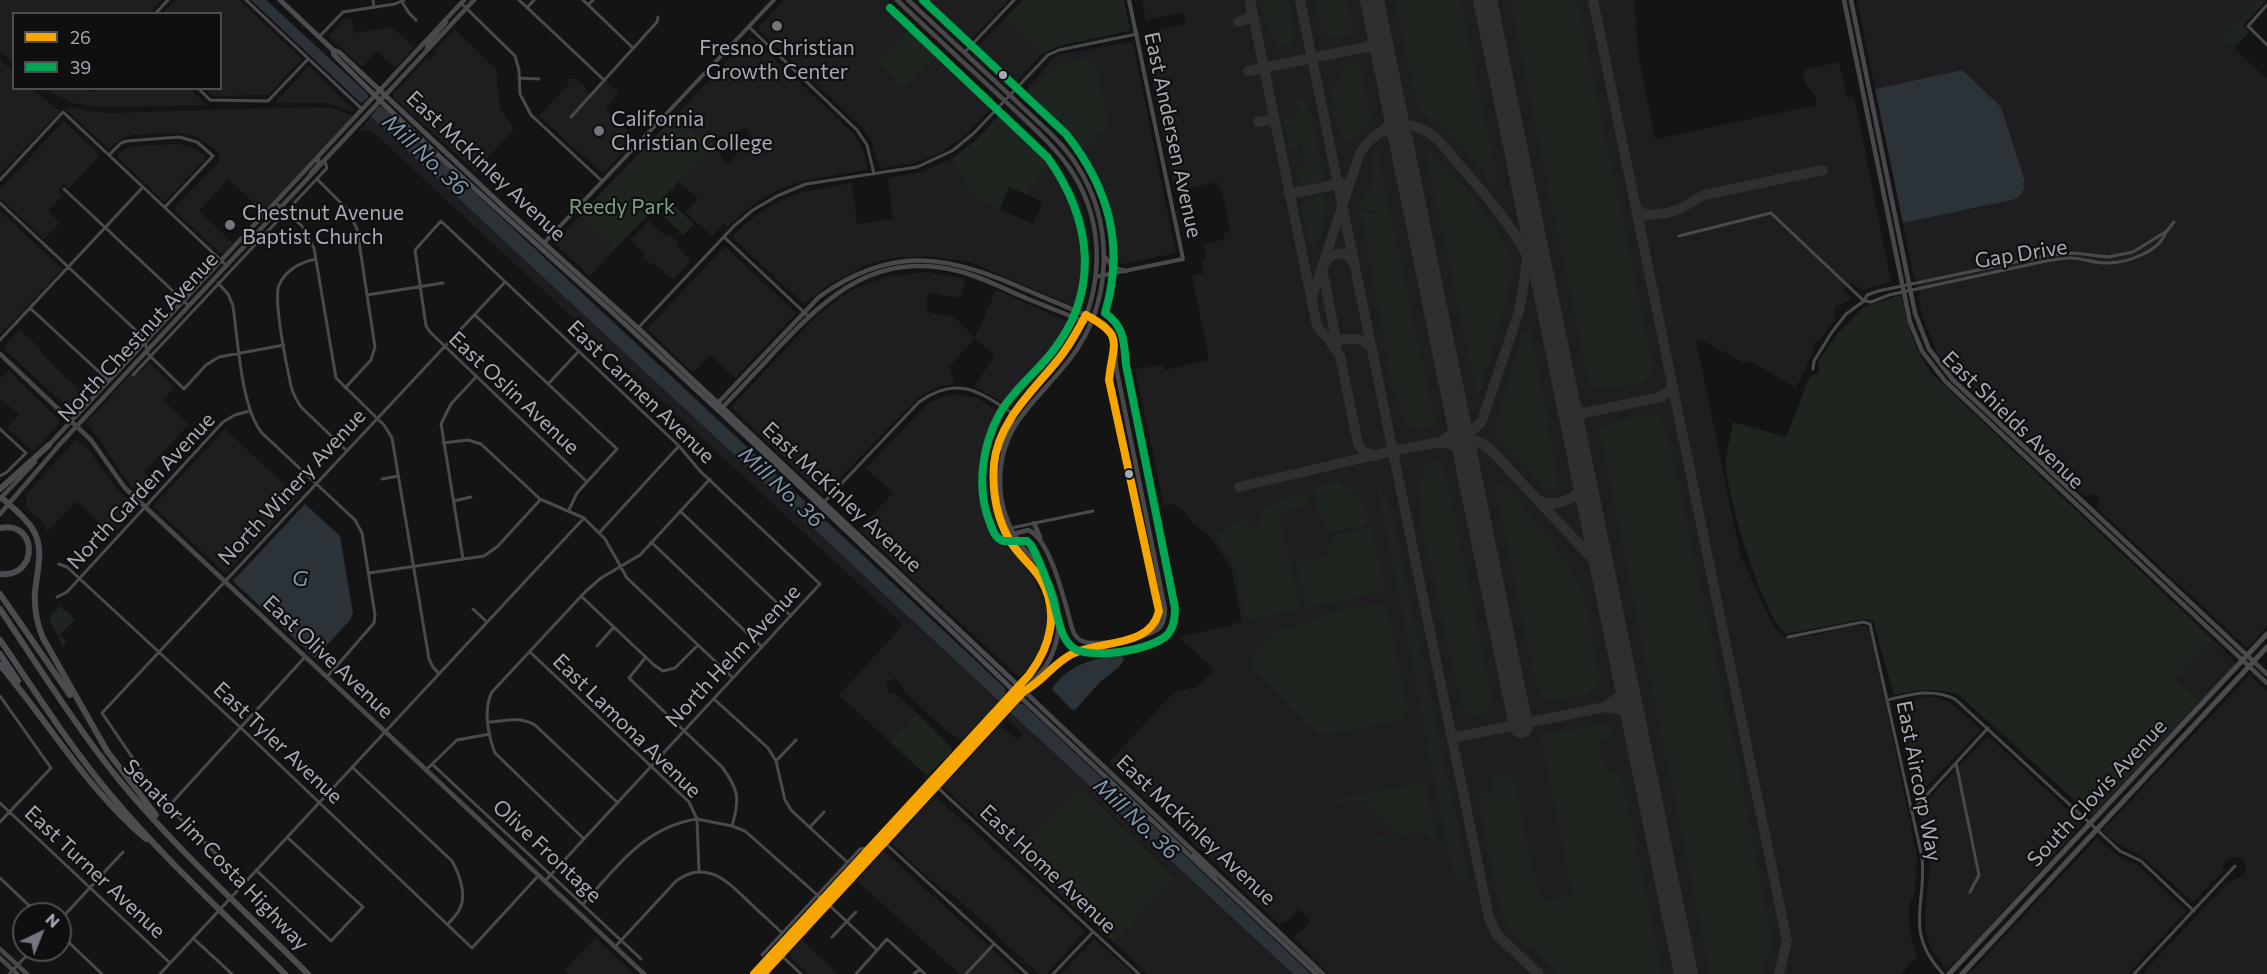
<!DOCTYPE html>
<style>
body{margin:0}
#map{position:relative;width:2267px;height:974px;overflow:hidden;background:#141415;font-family:Commissioner,sans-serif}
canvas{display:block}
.legend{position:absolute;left:12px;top:12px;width:210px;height:78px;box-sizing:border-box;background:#0f0f10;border:2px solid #4b4d52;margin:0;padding:8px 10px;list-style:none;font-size:18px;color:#a6aab5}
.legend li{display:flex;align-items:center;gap:12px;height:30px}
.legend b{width:30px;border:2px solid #4b4d52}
.north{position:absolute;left:12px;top:902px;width:60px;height:60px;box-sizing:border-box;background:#0f0f10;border:2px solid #4b4d52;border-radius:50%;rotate:43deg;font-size:16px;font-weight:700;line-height:24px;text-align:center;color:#a6aab5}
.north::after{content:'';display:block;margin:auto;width:21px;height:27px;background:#73767d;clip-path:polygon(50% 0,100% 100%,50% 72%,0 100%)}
</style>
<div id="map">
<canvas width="2267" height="974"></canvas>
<ul class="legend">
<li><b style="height:8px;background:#f7a600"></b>26</li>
<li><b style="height:8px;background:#00a651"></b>39</li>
</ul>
<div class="north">N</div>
</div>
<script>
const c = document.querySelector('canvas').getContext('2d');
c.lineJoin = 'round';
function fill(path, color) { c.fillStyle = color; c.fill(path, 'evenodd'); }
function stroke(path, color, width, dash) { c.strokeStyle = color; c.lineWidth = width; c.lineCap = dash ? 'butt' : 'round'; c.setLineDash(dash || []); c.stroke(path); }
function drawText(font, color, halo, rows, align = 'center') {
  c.font = font + ' Commissioner,sans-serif'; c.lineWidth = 4.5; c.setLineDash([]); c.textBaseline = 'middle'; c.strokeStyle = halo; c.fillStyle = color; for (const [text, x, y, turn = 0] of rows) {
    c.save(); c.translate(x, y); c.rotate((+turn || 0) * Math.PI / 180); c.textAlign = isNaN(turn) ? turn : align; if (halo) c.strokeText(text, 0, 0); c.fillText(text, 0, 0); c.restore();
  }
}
fill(new Path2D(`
 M0,0H161L149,13L14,14L13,63L0,51Z
 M176,0H239L302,59L268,95L213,96L205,89L220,88V14L163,13Z
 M784,0H887L914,25L877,65L904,90L941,51L995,101V104L967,134L940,153L915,163L881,168L879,166L871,140L862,127L759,30V27Z
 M915,0H1009L966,45H963Z
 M1142,0H1634L1639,58L1655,139L1817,105L1815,95L1806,85L1803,70L1839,62L1847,98L1854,96L1891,282L1862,290L1851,282L1843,290L1851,297L1847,302L1835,306V320L1820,340L1816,341L1813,344L1814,350L1796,388L1750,361L1744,363L1705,342L1696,340L1741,558L1774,626L1783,637L1813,636L1849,626H1867L1871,633L1917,856L1915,893L1909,905V919L1911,938L1917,956L1901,974H1328L1295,939V935L1309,924V919L1299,909L1287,921L1279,924L1187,837L1192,831L1165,807V795L1160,790L1149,801L1119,772L1126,765L1123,761L1115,769L1109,762L1174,692L1197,687L1214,669L1179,637L1232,625L1235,623H1242L1231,567L1210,536L1192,523L1184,511L1175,504L1164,506L1135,369L1163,365L1164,370L1209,360L1192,276L1204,273L1202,263L1206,258L1204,244L1225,239L1224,232L1230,230L1222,191L1220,190L1218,182L1175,191L1143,37L1149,35V32L1186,24L1182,13L1146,20Z
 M1857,0H2258L2223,38L2267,79V626L2249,646H2245L2097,508L2100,499L2093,493L2089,496H2085L1956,375L1938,354L1923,319L1918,297L1920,294L1917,280L1914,278L1903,223L2013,200L2019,196L2024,188L1962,70L1875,89Z
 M351,17L354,33L392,27L414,47L395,68L377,51L362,67L329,36L344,19Z
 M1005,18L1042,54L1011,87H1008L974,56V51Z
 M454,29L496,69L500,109L514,129L474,173L473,169L393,97V94L427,58L430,59L436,53L435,50Z
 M749,38H752L852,132L863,149L868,168L866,170L806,180L780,189L755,203L727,227L724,224L712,236L685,212L698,199L679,182L712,147L677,114ZM745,126L753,138L732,158L733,160L727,164L719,154Z
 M1130,42L1133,44L1176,253L1123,264L1117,262L1114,257L1103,205L1086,165L1066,138L1021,95L1056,55Z
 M0,59L13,72L14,88L32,89L60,111L0,174Z
 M308,67H310L356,112L327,103H275Z
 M568,78L576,79L587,89L585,91L589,94L601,82L609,80L607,82L619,93L605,109L636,139L603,174L539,116L569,84Z
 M99,88L190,89L207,105L98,107L73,103L43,89H86L92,92Z
 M70,107L86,111L110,113L318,107L336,109L353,116L263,211L228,179L199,211L233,243L224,253H220L175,211V207L219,162L220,156L217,151L196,136L181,133L131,135L121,139L108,149L67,110Z
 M371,117L999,701L964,739L960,740L942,727L904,691L899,681L895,678L887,683V690L889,693L898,696L917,713L890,742L839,695L903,625L372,131H359Z
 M64,121L100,155L69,188L64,184L59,189V192L63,195L48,211L60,223L44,239L0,198V189Z
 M179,144L196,149L205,156V159L165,202L117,157L124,150L132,146Z
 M951,159L977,201L981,200L1033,224L1043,202L1028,195L1032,185L1049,164L1056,173L1062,168L1082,206L1090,240V273L1082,308L1081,309L970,262L926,256L893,258L866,265L830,284L804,304L734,239V235L750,220L775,203L802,192L852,183L857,224L893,219L888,178L921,172Z
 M0,211L62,269L0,335Z
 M580,215L615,249L590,276L555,244Z
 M649,221L667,237L670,235L678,242L676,245L691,261L673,280L654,263L651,265L643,257L645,255L631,240Z
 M725,246L796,313L735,378L710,355L693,373L647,329Z
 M927,272L966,279L960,298L927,293V312L954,317L975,337L996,290L1073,324L1074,328L1055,358L1010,406L974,386L995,356L975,338L950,366L949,365L954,384L937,387L918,398L823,495L731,407L815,318L839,298L857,287L886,277Z
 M19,329L41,349L40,351L53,365L88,398L74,413L3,348Z
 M149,363L175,387L163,400L189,424L144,472L151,479L138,493L122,475L102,443L86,423L133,372L137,375Z
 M8,370L59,420V424L33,452L7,428L19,414L0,399V379Z
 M957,394L977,398L1003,415L993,440L988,463L987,480H989L992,506L1005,541L1034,579L1045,604L1047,624L1043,644L1033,664L1019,677L859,529L893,493L866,468L927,404L941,397Z
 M225,429L298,497L227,573H225L154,507V505Z
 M75,440H78L91,453L115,487L137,509L113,535L77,501L47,532L44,523L26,507V495Z
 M2214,641L2232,659L2233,662L2199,700L2176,677Z
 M2250,675L2267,691V974H2142L2228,882L2243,876L2246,870V864L2240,857H2229L2224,863L2223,871L2193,902L2141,856L2120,845L2102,831Z
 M1926,697H1935L1950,702L1981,730L1916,797L1897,705L1898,703Z
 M1011,713L1183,873L1293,974H1148L1114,943L1176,876L1080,786L1016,854L944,788V786L1000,726L1018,740L1023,734L1007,718Z
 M1988,736L2081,822V826L1971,946L1949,967H1945L1932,951L1925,930V915L1930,864L1919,809Z
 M935,796L1085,931L1047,974H1039L994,933L995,932L946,889L943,891L892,844Z
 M2097,838L2117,855L2137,865L2186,911L2128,974H1969Z
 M883,852H885L1019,974H960L857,881Z
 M595,938L634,974H569L565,970Z
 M1094,939H1095L1133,974H1061Z
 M802,940L808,946L838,974H808L790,957V953Z`), '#1e1e20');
fill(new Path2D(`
 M1023,0H1124L1130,29L1128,31L1059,46L1042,54L1004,19Z
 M1259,0H1288L1295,36L1290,46H1277L1266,24Z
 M1315,0H1347L1352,23L1350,35L1329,39L1322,33Z
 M1395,0H1461L1500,191L1454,139L1437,122L1419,113Z
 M1510,0H1577L1651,355L1652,377C1634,387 1613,389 1592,388L1587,376Z
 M2258,0H2266L2243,25L2249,32L2234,48L2222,38Z
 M914,25L941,51L904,90L877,64Z
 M1088,58L1097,70L1109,129L1097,132V144L1080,149L1025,95L1059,64Z
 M1359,62L1361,67L1371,119L1355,135L1352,142H1347C1335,130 1335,108 1332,92L1339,81V68Z
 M1307,99L1324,180L1314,183H1301L1297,176L1298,168L1306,163L1301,143L1295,149L1291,150L1283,123L1284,120L1295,119L1299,114L1297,101Z
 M1006,111L1047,150L1062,168L1056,173L1049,164L1032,185L1028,195L1009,187L1000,209L981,200L977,201L951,159L976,140L1002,112Z
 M677,114L712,147L615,249L580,215Z
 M1424,145C1449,173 1500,222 1511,257C1517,276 1486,374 1477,395Z
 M1377,150L1435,421L1433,427L1417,431L1406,422L1402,414L1392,384L1361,214L1363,211L1372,215L1370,211L1360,206L1366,194L1370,196L1372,159Z
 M1323,195C1333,208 1320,238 1313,252L1301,208L1308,200Z
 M672,203L694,224L683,235L661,214Z
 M1901,295C1907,325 1914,348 1931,373L2214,641L2176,678L2199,700L2233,663V658L2235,663L2234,665L2092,816L1958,694C1933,688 1920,689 1894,695L1873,621L1865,619L1785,634C1759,605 1731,508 1726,468C1725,454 1731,437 1733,422L1786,437L1810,376L1817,374L1820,371L1818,361L1838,333L1864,307Z
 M1530,329L1559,481L1558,485L1554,488L1543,487L1496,437L1494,431L1523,332Z
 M1641,416H1659L1667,430L1730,725L1726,726L1727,728H1731L1771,933V947L1760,974H1710L1599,429L1619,420Z
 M1438,460L1444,465L1493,703C1489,713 1480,715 1470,715L1465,709L1457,686L1420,517L1418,480L1427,477L1424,464Z
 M1376,479L1380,482L1393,518L1467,871L1468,878L1457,882L1453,874Z
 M1338,481C1357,495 1364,497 1370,521L1359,526L1330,532L1319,518L1316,485Z
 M1501,482L1504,483C1534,519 1566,553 1583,597C1592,621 1594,650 1599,675C1598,680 1598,685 1595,689C1587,696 1552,702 1543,698L1536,684L1495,488Z
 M1301,493L1307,498L1308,505C1299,510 1288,508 1279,514L1300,609L1248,619L1245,618L1236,569L1216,536L1243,518L1252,530L1258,526L1259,515L1277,502Z
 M1370,527L1384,583L1383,591L1307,608L1295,557C1299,558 1305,561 1310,561C1323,562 1332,548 1332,536Z
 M1386,603L1408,708L1407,714L1401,720L1328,735L1315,730L1250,667L1252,658L1275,632L1305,624L1308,626C1328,610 1359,607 1386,603Z
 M60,606L75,619L60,635L67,642L63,647L49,618Z
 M917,713L952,748V751L927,776L890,742Z
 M1604,724L1610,726L1611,739L1599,741C1596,757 1608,770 1622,778L1662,974H1559L1508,927L1501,914L1478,796L1480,793L1488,792L1494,785L1493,777L1502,775L1503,777H1513L1540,901L1573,895L1541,735Z
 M1426,782L1438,845L1423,831L1374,842L1373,839L1374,840L1380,835L1387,837L1392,834L1395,836L1398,834L1359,797L1353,802L1350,800L1344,806L1337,801L1343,798Z
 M1079,786L1176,877L1114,943L1016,854Z`), '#1e251f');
fill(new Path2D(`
 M251,0H266L368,94V98L361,103Z
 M1962,70L2001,107L2024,179C2026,189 2022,197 2012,200L1903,223L1875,89Z
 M382,106L1005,688L1006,693L999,701L371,117L378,107Z
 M305,504L340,536L353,614L350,620L315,658L233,581Z
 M1122,655L1124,660L1118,668L1100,682L1075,710L1071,709L1052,689C1068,664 1095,658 1122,655Z
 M1018,704H1023L1311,974H1293L1011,713Z`), '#2b3339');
stroke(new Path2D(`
 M1250,0L1317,326C1334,354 1354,326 1372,348
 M1300,0L1489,918L1497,935L1539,974
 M1593,0L1787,941L1779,974
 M1238,22L1249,18L1252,8
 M1366,47L1374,41L1378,29
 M1248,71L1366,47L1375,49L1384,60
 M1258,122L1269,120L1275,124
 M1384,129L1391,123L1395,112
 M1382,131L1392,132L1402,146
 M1289,194L1342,183
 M1636,206L1638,210L1647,215L1667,213L1680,209L1704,195L1823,170
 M1311,300L1360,153C1373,132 1397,118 1422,129C1437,136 1446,149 1456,161C1482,191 1509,221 1528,257C1536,273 1542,291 1548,308
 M1327,337L1340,356L1358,444L1364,452L1375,456
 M1337,344L1322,268C1330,252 1344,247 1354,264
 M1567,399L1575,409L1584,413L1661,397L1670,390L1672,385
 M1574,430L1577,420L1584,413
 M1462,438L1470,433L1482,421L1519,311L1523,289L1527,257V205
 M1442,441C1456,433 1457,422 1456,407
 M1442,443C1461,444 1465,457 1469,473
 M1239,487L1392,451L1462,438C1475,439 1483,443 1492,451L1603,570
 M1538,500C1555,508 1580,500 1584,480
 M1606,707L1624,710L1633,717
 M1452,738L1605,707L1619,696L1626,683
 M1686,973V974`), '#2e2f31', 10);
stroke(new Path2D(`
 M1372,0L1521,726
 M1485,0L1686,974`), '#2e2f31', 24);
stroke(new Path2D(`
 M246,0L362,109
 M373,0L374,7
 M519,0L604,80
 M583,0L632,47
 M402,2L409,13L416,20
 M461,3L515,56L519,70L520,94L531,115L602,181
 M588,5L593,0
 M2267,5L2248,26L2267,45
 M527,8L534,0
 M155,14L168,0
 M749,27L857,130L867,145L874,174
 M319,37L343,12L395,4L404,0
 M964,53L1014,0
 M519,78L539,79
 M198,88L210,100L268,101L308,59
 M571,117L657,22L658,17
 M109,155L121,143L127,141L179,137L197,142L213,156L165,207
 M317,179L348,210L357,229L375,347L371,360L345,388
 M0,180L63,112L227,266
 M64,189L189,306
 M0,203L144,338L148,354L184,389L206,365L219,357L284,345
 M276,203L302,226L314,248L336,378L384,425L392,438L429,659L433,667L439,674
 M1679,236L1771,213L1864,301
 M724,237L808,316
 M316,259C301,262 286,270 279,285C273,300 287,368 291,386C293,394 297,401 301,407L347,451
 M218,283L228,294L233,306C238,340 241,408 262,433L355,520L362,533L375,615L374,623L327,677
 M367,295L443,283
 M1866,301L1871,302L1889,295L2046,261C2054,260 2062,258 2070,258C2082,258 2094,263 2107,263C2127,263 2159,252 2166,232
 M30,308L108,380
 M475,315L617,449L577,493L569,510
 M638,328L734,226L753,210L777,196L806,184L917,167L952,151L974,133L1048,55L1059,50L1137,34
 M0,340L143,187
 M1813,369L1814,361L1832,332L1846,314L1864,301L1867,295L1878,291L2045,256L2074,253L2108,257L2133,252L2167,231L2174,222
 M133,375L327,168L325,162
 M549,383L579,351
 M0,429L26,453L7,472L0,476
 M443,443L468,440L481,444L540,499L584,518L605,539L627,578L733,678
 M382,479L398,476
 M454,501L471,497
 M824,502L919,402C956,375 979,391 1012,413
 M680,511L791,616
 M1005,531L1011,528L1093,511
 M599,533L679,446
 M651,542L762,647
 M463,559L441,424L451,404L476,377
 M59,564L67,567L241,728L472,948L539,875
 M369,573L484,556L498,546L540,500
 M581,596L654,665L663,671L675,668L698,645
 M57,597L67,592L223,422L235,415L249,411
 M473,609L487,622
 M1788,637L1863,622L1870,624L1922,857C1927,905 1903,931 1943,974
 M597,646L614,627
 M530,652L689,802L697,819L732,826L745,831L823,900
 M646,657L629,678L722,767C739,790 740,799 732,826
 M0,696L51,768L0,822
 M714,699L768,748L776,761
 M1887,700C1912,694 1932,688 1955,699L2120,851L2141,861L2194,911
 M489,722C505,721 519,716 535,725L618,803
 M796,740L776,761L785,800L791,810L847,862
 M1956,763L1979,875L1970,892
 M432,764L641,959
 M352,767L452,861C459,873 467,895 460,908C458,914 452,919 448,924
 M945,768L936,782V786L1139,974
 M426,770L457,740L490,734
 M0,803L170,963
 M168,807L305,657
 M1911,812L1988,728
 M810,827L824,812
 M584,839L495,753C488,735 483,709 492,692L585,592L601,578L640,555L710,479
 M884,842L1027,974
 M256,870L331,941L363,907L287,837
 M0,878L38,914
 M545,881L820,584L700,471L679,446L441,221L415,250L426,326L430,332L587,482
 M245,882L162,801L102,713L505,282
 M239,889L584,518
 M583,904C617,867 644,827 697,819L699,872
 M828,904L877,950
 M60,920L123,852
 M60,934L102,974
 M832,937L856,912
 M193,938L232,974
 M615,947L676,881C706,859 727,881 748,901C759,912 771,922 782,933
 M762,955L860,849L869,848
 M781,955L801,974
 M9,974L32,950
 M160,974L212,918
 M856,974L887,939L925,974
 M914,974L920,969
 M966,974L994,944
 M1053,974L1093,932
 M2134,974L2235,866`), '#494a4d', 3);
stroke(new Path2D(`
 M544,243L774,0
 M1095,277L1183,259L1129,0`), '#494a4d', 4);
stroke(new Path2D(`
 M897,0C932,33 967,66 1003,99C1028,123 1056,146 1074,175C1108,231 1103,304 1064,355C1029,400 993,417 994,482C994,508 1003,533 1019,553C1026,562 1034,569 1040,578C1068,623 1046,658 1014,691L1316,974
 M908,0C943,33 979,66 1014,99C1035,120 1060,139 1076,164C1115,223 1113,303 1070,359C1038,401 1000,423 1000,481C1000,504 1008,527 1021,545C1027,553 1035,560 1042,569C1062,597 1065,637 1045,667C1039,675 1031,683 1024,691L1323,974
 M1844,0L1910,322L1922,351L1945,381L2267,683
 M1851,0L1915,313L1929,349L1953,380L2267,674
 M427,49L428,43L446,22
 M311,173L319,164L318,159
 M1104,256L1114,268L1126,271
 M0,354L91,440L125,488L644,974
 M1113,355L1109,368V380L1159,611L1158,622L1153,630
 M717,404L819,297C894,243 950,256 1029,291C1054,302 1080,312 1105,324L1114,336L1116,367L1165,609C1165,617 1164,625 1157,630C1145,638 1095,647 1082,641C1077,639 1075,636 1073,631C1066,608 1051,538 1028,530L1014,534
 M720,410C740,389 760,368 779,347C830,293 878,251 958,271C980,276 1000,287 1021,296C1042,305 1064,313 1085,322
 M48,446L464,0
 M1002,449L1013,420L1012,414
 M0,499L35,462
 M0,514L61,443L474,0
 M1034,523L1040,537
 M1193,856L1217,875
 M0,949L27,974
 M0,958L17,974`), '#48484b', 4.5);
stroke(new Path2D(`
 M280,0L333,50L339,52L506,209L638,328L1024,691
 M333,50L334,55C420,142 512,222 602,303C741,430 878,560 1014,691L754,974
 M763,974L1024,691C1035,687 1041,677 1049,669C1066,655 1084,648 1105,643
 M1949,974L2267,634
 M1962,974L2267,647`), '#4b4c4f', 5);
stroke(new Path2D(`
 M0,489L49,445
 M2,498C12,507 24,516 32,528C45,548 37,570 35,592C34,608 37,624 43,638L107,751L156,815
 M0,528C38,520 39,578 0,574
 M0,594L70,695
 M0,609C39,667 76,727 120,781C177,850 245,911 308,974
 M0,640C35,691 69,745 109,793C163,858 226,915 285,974
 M0,654L18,681
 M0,665C49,723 87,789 146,839`), '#4b4c4f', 6);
stroke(new Path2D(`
 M212,918L239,889`), '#494a4d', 3);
stroke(new Path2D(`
 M754,974L1029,675C1051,646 1060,611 1040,578C1031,564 1017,554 1009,539C996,516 992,491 994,464C998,422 1032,392 1057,361C1069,347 1077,331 1086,315C1125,336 1113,342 1109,380L1159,611C1151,648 1100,640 1072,654C1054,663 1042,682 1024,691L763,974`), '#f7a600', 8);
stroke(new Path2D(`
 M890,8L1048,158C1091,219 1101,289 1053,351C1036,373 1014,389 1000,413C982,445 976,489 990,523C993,531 995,538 1003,541H1027L1031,545C1040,561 1046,578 1052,596C1057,611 1059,636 1072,647C1089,661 1154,650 1168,634C1174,627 1175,617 1175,608L1126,365C1124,343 1125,327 1105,313C1125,246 1109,188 1066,134L923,0`), '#00a651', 8);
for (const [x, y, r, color] of [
 [777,26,6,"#73767d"],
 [1003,75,5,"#a6aab5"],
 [599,131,6,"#73767d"],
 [230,225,6,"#73767d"],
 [1129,474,5,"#a6aab5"]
]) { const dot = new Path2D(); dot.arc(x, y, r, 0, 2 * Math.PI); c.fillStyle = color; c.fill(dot); stroke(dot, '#0f0f10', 2); }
drawText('21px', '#a6aab5', '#0f0f10', [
 ["Fresno Christian",777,48,"center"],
 ["Growth Center",777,72,"center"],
 ["California",611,119],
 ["Christian College",611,143],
 ["Chestnut Avenue",242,213],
 ["Baptist Church",242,237]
], 'left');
drawText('21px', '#a6aab5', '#0f0f10', [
 ["East Andersen Avenue",1173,135,78],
 ["East McKinley Avenue",486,166,43],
 ["Gap Drive",2021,254,-9],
 ["North Chestnut Avenue",138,337,-47],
 ["East Carmen Avenue",641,392,44],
 ["East Oslin Avenue",514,393,43],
 ["East Shields Avenue",2013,420,44],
 ["North Winery Avenue",292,487,-47],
 ["North Garden Avenue",141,491,-47],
 ["East McKinley Avenue",842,497,43],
 ["North Helm Avenue",733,656,-47],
 ["East Olive Avenue",328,657,43],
 ["East Lamona Avenue",627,726,44],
 ["East Tyler Avenue",278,743,43],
 ["East Aircorp Way",1919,781,79],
 ["South Clovis Avenue",2097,793,-47],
 ["East McKinley Avenue",1196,830,43],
 ["Olive Frontage",547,851,43],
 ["Senator Jim Costa Highway",216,855,46],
 ["East Home Avenue",1048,869,43],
 ["East Turner Avenue",95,872,43]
]);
drawText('21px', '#7da080', '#0f0f10', [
 ["Reedy Park",622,207]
]);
drawText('italic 22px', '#7d97af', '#0f0f10', [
 ["Mill No. 36",425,155,43],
 ["Mill No. 36",781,487,43],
 ["G",300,579],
 ["Mill No. 36",1136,819,43]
]);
</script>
